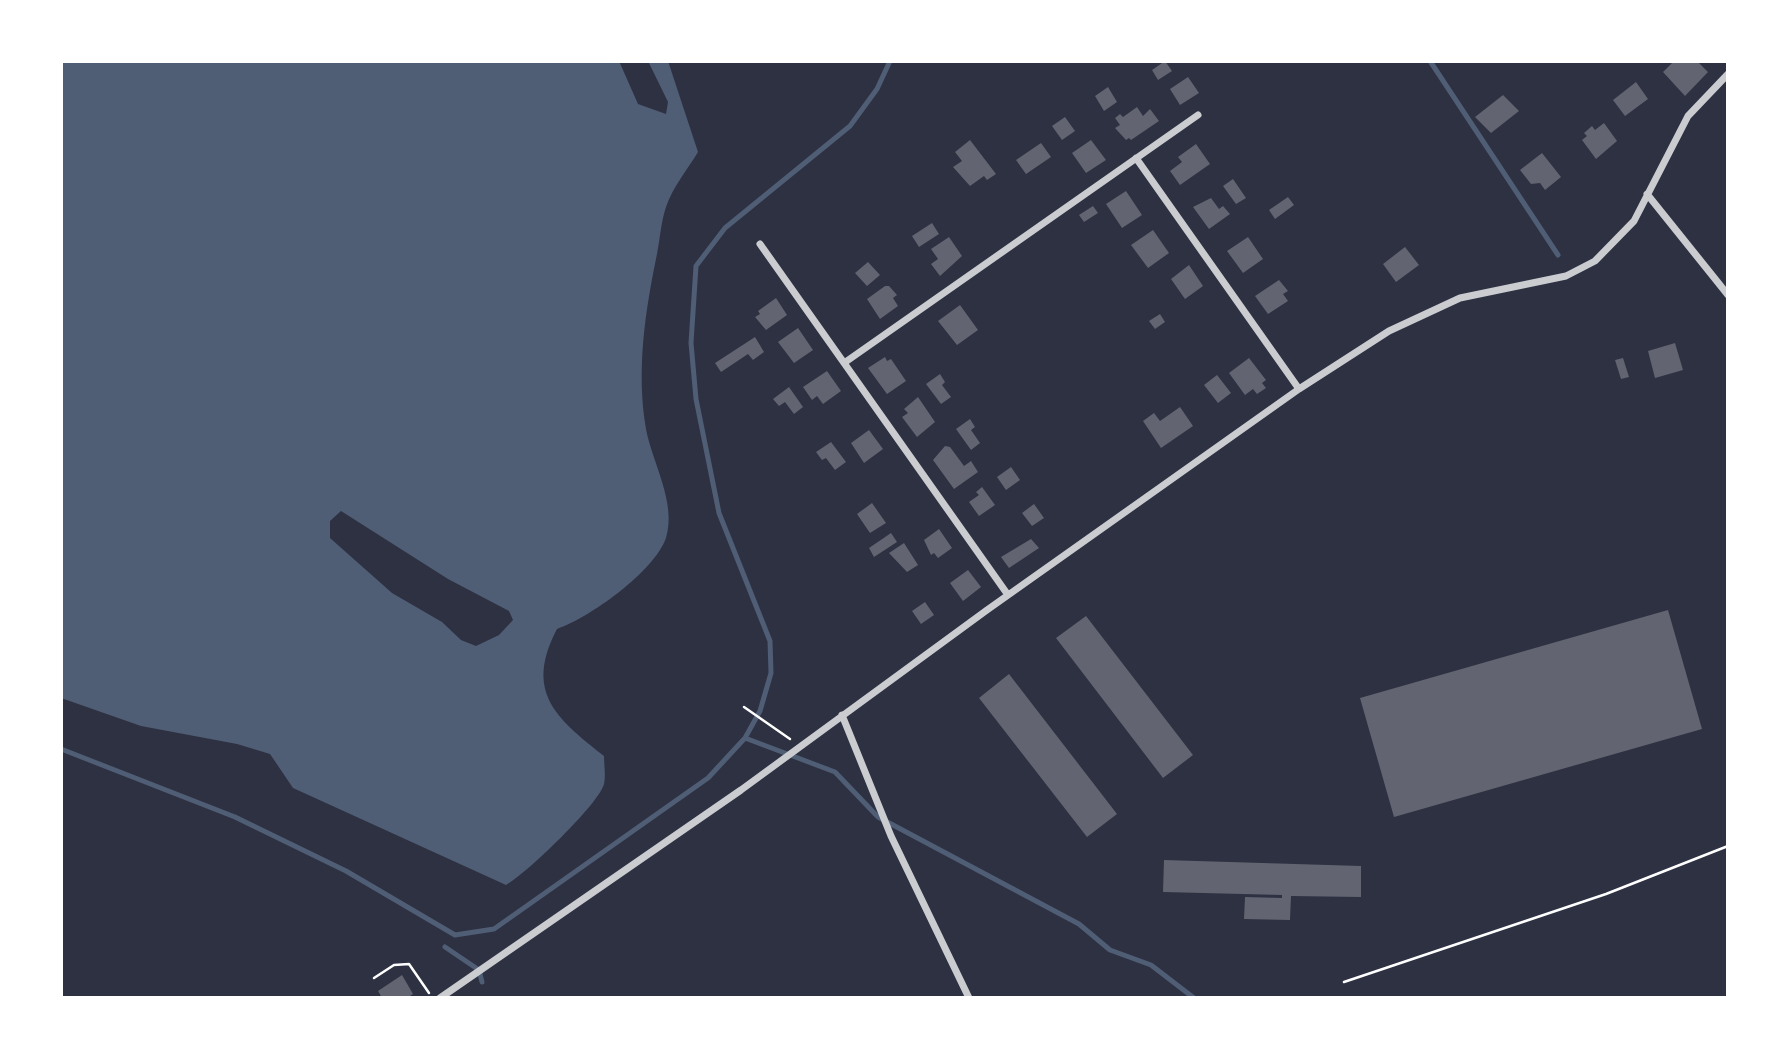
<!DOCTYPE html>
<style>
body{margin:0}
#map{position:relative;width:1789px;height:1059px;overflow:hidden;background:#2d3142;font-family:Raleway,sans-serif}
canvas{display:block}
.frame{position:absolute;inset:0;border:63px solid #fff;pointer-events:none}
</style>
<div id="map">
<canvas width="1789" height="1059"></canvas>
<div class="frame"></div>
</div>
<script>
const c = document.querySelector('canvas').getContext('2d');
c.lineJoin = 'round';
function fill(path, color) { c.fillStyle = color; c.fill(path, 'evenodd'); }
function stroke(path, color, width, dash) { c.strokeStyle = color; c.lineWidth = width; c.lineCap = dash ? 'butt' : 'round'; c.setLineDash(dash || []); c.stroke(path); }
fill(new Path2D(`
 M61,61H619L638,104L666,114L668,102L648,61H668L698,152C688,169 672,188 666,207C661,222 660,239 657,254C645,312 636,371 646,429C652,462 677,503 666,538C654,572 589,618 557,629C524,692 556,718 604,756C604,765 606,776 604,784C599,804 526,874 506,885L293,788L270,754L237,744L141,726L61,698ZM341,511L448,579L509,611L513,620L499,635L476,646L461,640L442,622L392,593L330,538V521Z`), '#4f5d75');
stroke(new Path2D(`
 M1430,61L1558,255
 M745,738L835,772L878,817L1079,924L1110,950L1151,965L1194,998
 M61,749L235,817L346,871L455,935L494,929L708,778L745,738L760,711L771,673L770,641L719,513L696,399L691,343L696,266L725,228L850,126L877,89L890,61
 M445,947L479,970L482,982`), '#4f5d75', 5);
fill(new Path2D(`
 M1165,61L1172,71L1158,80L1152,70Z
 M1674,61H1697L1708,72L1685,96L1663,72Z
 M1188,77L1199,93L1180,105L1170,89Z
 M1636,82L1648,99L1625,116L1613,100Z
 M1108,87L1117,102L1104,111L1095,96Z
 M1503,95L1519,111L1491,133L1475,117Z
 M1137,107L1143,116L1150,109L1159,121L1131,140L1129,138L1126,140L1115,128L1120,125L1115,118L1120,114L1123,117Z
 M1065,117L1075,131L1062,140L1052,126Z
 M1604,123L1617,141L1596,159L1582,140L1587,136L1584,133L1592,126L1595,130Z
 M970,140L996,174L987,180L984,176L970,186L953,167L962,161L955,152Z
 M1091,140L1106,160L1086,173L1072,153Z
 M1041,143L1051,157L1026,174L1016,160Z
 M1196,144L1210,164L1180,185L1170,171L1182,162L1178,157Z
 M1542,153L1561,177L1545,190L1540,183L1531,184L1520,170Z
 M1233,179L1246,198L1236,204L1223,186Z
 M1126,191L1142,215L1122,228L1106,204Z
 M1288,197L1294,205L1275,219L1269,210Z
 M1211,198L1219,209L1223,206L1230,214L1209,229L1193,207Z
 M1093,206L1098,213L1084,222L1079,215Z
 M932,223L939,234L919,247L912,236Z
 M1153,230L1169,253L1148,268L1131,245Z
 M949,237L962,256L940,276L931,264L938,259L931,249Z
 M1248,237L1263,259L1243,273L1227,251Z
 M1405,247L1419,265L1396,282L1383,264Z
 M868,262L880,275L867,286L855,273Z
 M1189,265L1203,286L1185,299L1171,279Z
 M1279,280L1288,291L1283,294L1288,301L1268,314L1255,296Z
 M885,286H889L897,295L893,298L898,306L880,319L867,299Z
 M776,298L787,315L766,330L755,317L760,314L758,311Z
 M960,305L978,330L957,345L938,321Z
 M1160,314L1165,322L1155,329L1149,321Z
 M798,328L813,350L794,363L778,342Z
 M755,337L764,352L753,360L748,354L721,372L715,363Z
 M1675,343L1683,370L1655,378L1648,351Z
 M885,357L887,361L891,359L906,381L887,394L868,368Z
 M1249,358L1266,380L1262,383L1266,388L1257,394L1253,389L1245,395L1229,373Z
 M1623,358L1629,377L1621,379L1615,360Z
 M827,371L841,391L823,404L817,396L812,400L803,387Z
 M940,374L945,382L942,385L951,397L941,404L926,384Z
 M1217,375L1231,393L1218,403L1204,385Z
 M789,387L803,407L794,414L785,402L779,406L773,399Z
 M918,397L935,422L917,437L902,417L908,413L904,409Z
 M1180,407L1193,426L1161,448L1143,421L1154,413L1160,421Z
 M970,419L975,427L971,430L980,443L971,450L956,429Z
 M869,430L883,449L864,463L851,443Z
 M831,442L846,462L835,470L826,458L822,460L816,452Z
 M945,446L950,447L964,466L971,461L978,472L954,489L933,460Z
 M1011,467L1020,480L1006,490L997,477Z
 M982,487L995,505L979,516L969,502L979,495L976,492Z
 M872,503L886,523L870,533L857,514Z
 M1034,504L1044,518L1032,526L1022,513Z
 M939,529L952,548L938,558L934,553L931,555L924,540Z
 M891,533L897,542L874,557L869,548Z
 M1031,539L1039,548L1009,568L1001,557Z
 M904,543L918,565L907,572L889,553Z
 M968,570L981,587L963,601L950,583Z
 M925,602L934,615L921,624L912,611Z
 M1668,610L1702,729L1394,817L1360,698Z
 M1086,616L1193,755L1163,778L1056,638Z
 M1009,674L1117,814L1087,837L979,698Z
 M1164,860L1361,866V897L1291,896L1290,920L1244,919L1245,897L1282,898V895L1163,892Z
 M402,975L413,994L407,998H382L378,991Z`), '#626471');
stroke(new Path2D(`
 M744,707L790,739
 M374,978L394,965L409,964L429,993
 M1344,982L1606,894L1728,846`), '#fff', 2.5);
stroke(new Path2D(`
 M1136,158L1299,389
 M1647,194L1728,295
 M760,244L1008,595
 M844,363L1198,115
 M842,715L891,836L969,998
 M440,998L741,790L987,610L1299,389L1389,331L1460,298L1566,276L1595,261L1634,221L1688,116L1728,74`), '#caccd0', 7);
</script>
